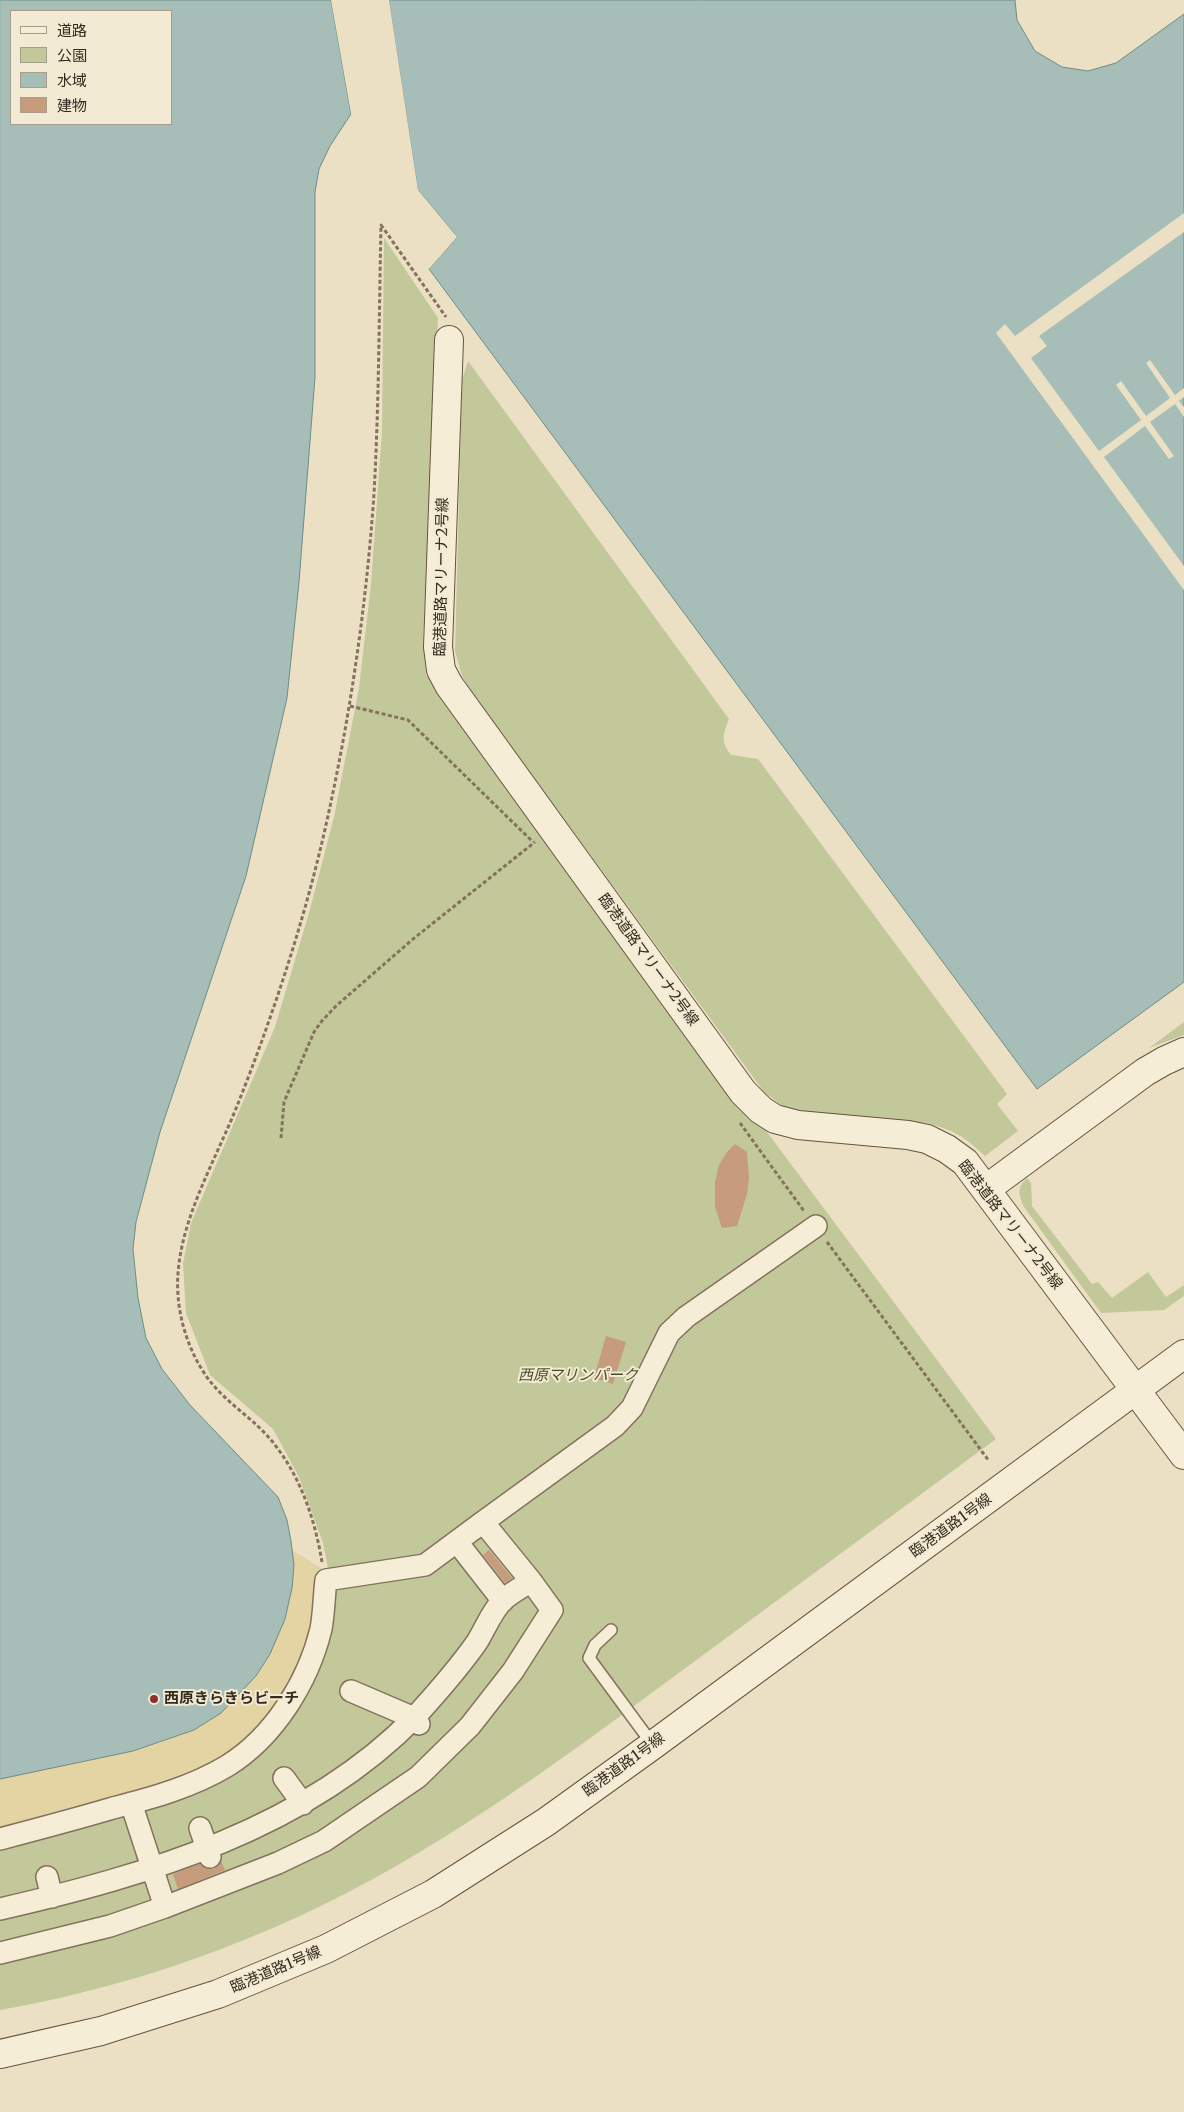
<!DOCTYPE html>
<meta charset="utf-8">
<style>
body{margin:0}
#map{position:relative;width:1184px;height:2112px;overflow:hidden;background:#ebe0c4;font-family:Merriweather,"Noto Sans JP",serif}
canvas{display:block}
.legend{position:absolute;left:10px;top:10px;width:162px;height:115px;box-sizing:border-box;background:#f3ead3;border:1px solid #a79d8b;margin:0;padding:6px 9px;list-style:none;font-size:15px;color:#352a1f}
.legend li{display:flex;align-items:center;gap:10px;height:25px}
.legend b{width:25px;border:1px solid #a79d8b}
</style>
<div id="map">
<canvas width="1184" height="2112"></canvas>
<ul class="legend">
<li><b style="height:6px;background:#f6edd7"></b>道路</li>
<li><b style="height:14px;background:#c2c899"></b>公園</li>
<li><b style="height:14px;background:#a6beb7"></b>水域</li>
<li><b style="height:14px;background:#c69c7d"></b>建物</li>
</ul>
</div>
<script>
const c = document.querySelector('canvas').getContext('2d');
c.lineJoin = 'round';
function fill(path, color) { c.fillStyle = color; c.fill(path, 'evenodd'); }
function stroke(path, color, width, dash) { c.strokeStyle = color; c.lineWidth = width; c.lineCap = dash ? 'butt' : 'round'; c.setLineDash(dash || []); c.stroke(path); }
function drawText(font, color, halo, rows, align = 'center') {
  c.font = font + ' Merriweather,"Noto Sans JP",serif'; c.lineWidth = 4; c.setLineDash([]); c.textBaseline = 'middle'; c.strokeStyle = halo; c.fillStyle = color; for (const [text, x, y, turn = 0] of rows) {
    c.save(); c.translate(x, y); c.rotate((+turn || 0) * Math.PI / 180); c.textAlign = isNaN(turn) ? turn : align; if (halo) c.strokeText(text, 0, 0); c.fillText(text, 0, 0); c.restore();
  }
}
fill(new Path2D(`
 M384,238L438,318L423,640L426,675L996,1439C888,1519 780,1598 672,1678C554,1765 434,1854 300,1916C230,1948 155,1975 80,1993C53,2000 27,2005 0,2010V1850L63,1834L329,1573L323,1543L299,1477L273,1429L210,1375L186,1313L183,1264L191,1223L275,1027L309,913L334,817L359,688L371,584L382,431Z
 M468,361L729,719C723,735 720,740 731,755L758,759L1007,1094L997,1104L1018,1131L985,1156C962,1135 956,1131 926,1123L803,1114L788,1110L764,1092L472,693L462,676L455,651L462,380Z
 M1184,1022V1035L1149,1048Z
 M1027,1178L1031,1183L1032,1206L1092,1284L1098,1282L1112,1298L1148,1272L1166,1297L1184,1285V1296L1164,1310L1101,1313L1024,1207C1019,1195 1016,1188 1027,1178Z`), '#c2c899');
fill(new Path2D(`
 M292,1550L329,1573L333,1594L273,1735L134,1814L0,1850V1701Z`), '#e5d4a3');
const water = new Path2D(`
 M0,0H331L351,114L330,146L319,169L315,192V377L299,582L287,698L246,876L160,1132L136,1222L133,1249L138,1298L146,1338L162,1369L190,1405L278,1497L287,1520L291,1541L294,1565L292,1588L285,1619L270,1654L256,1676L221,1713L194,1730L133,1751L0,1779ZM11,11H171V124H11Z
 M389,0H1015L1017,20L1035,51L1062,67L1088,71L1116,63L1184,14V982L1037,1089L429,269L457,237L418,190Z`);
fill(water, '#a6beb7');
stroke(water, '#6d8c85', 1);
fill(new Path2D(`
 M331,0H333L354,114L352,119Z
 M387,0H389L418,190L457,237L429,269L427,268L454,237L415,191Z
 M1184,213V232L1039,336L1047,346L1031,358L1099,451L1141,420L1116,385L1121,381L1146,416L1170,398L1146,363L1150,360L1175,395L1184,388V397L1179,401L1184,407V417L1175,404L1150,422L1174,456L1169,459L1145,426L1104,457L1184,566V590L996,333L1005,324L1015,336Z`), '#ebe0c4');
fill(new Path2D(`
 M735,1144L747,1152L749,1179L747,1194L737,1226L722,1228L715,1207V1182L719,1165L727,1152Z
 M606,1336L626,1342L613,1384L594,1378Z
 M489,1550L512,1578L505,1583L483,1555Z
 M221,1861L225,1870L178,1889L173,1874L200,1864L207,1869H214Z`), '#c69c7d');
const lane = new Path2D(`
 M611,1630L595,1645L589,1658L653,1745`);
const street = new Path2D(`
 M483,1522L615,1426L632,1408L669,1333L686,1317L816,1226
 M457,1542L503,1601
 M351,1691L414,1718L419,1724
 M284,1778L303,1804
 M131,1803L165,1907
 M200,1828L210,1857
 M0,1839C38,1829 76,1819 113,1808C152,1798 192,1787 227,1766C274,1737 308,1682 321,1629C324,1613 324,1596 326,1580L425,1565L483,1522L531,1581
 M47,1877L52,1897
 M0,1909C148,1875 305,1829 414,1718C436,1694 458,1669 477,1642C485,1629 492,1611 503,1600C511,1593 522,1587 531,1581L552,1610L513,1671L470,1726L418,1777L324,1841L278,1863L165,1907L110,1926L0,1953`);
const secondary = new Path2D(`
 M449,340L438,647L441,670L449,685L743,1092L761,1110L775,1119L798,1125L908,1135L927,1139L947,1149L965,1162L1184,1455
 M986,1189L1145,1072L1164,1061L1184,1052
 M0,2054L101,2031L218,1994L326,1949L433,1894L546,1822L653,1745L1184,1354`);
stroke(lane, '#84725c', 14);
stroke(street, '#84725c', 24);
stroke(secondary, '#66533f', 30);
stroke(new Path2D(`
 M350,706L408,720L533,842
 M740,1123L804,1211
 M281,1138L284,1102L314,1032L321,1022L336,1006L413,939L535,842
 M827,1242L989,1461
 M322,1562C315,1520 301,1478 275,1445C258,1422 232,1407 214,1386C193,1362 180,1326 178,1295C173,1229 216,1161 239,1101C272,1018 303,924 323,838C349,725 366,610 374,494C379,405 379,315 381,225L446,317`), '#84725c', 3, [4, 2.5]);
stroke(lane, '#f6edd7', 11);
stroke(street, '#f6edd7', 21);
stroke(secondary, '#f6edd7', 28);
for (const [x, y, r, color] of [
 [154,1699,5,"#8f3130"]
]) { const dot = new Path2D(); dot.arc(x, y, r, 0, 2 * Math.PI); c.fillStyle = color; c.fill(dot); stroke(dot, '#f3ead3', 2); }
drawText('15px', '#352a1f', '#f3ead3', [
 ["臨港道路マリーナ2号線",442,577,-89],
 ["臨港道路マリーナ2号線",648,960,54],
 ["臨港道路マリーナ2号線",1010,1225,52],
 ["臨港道路1号線",951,1526,-36],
 ["臨港道路1号線",624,1765,-36],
 ["臨港道路1号線",276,1970,-23]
]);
drawText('italic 15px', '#455027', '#f3ead3', [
 ["西原マリンパーク",578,1376]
]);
drawText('bold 15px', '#352a1f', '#f3ead3', [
 ["西原きらきらビーチ",164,1699]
], 'left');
</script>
